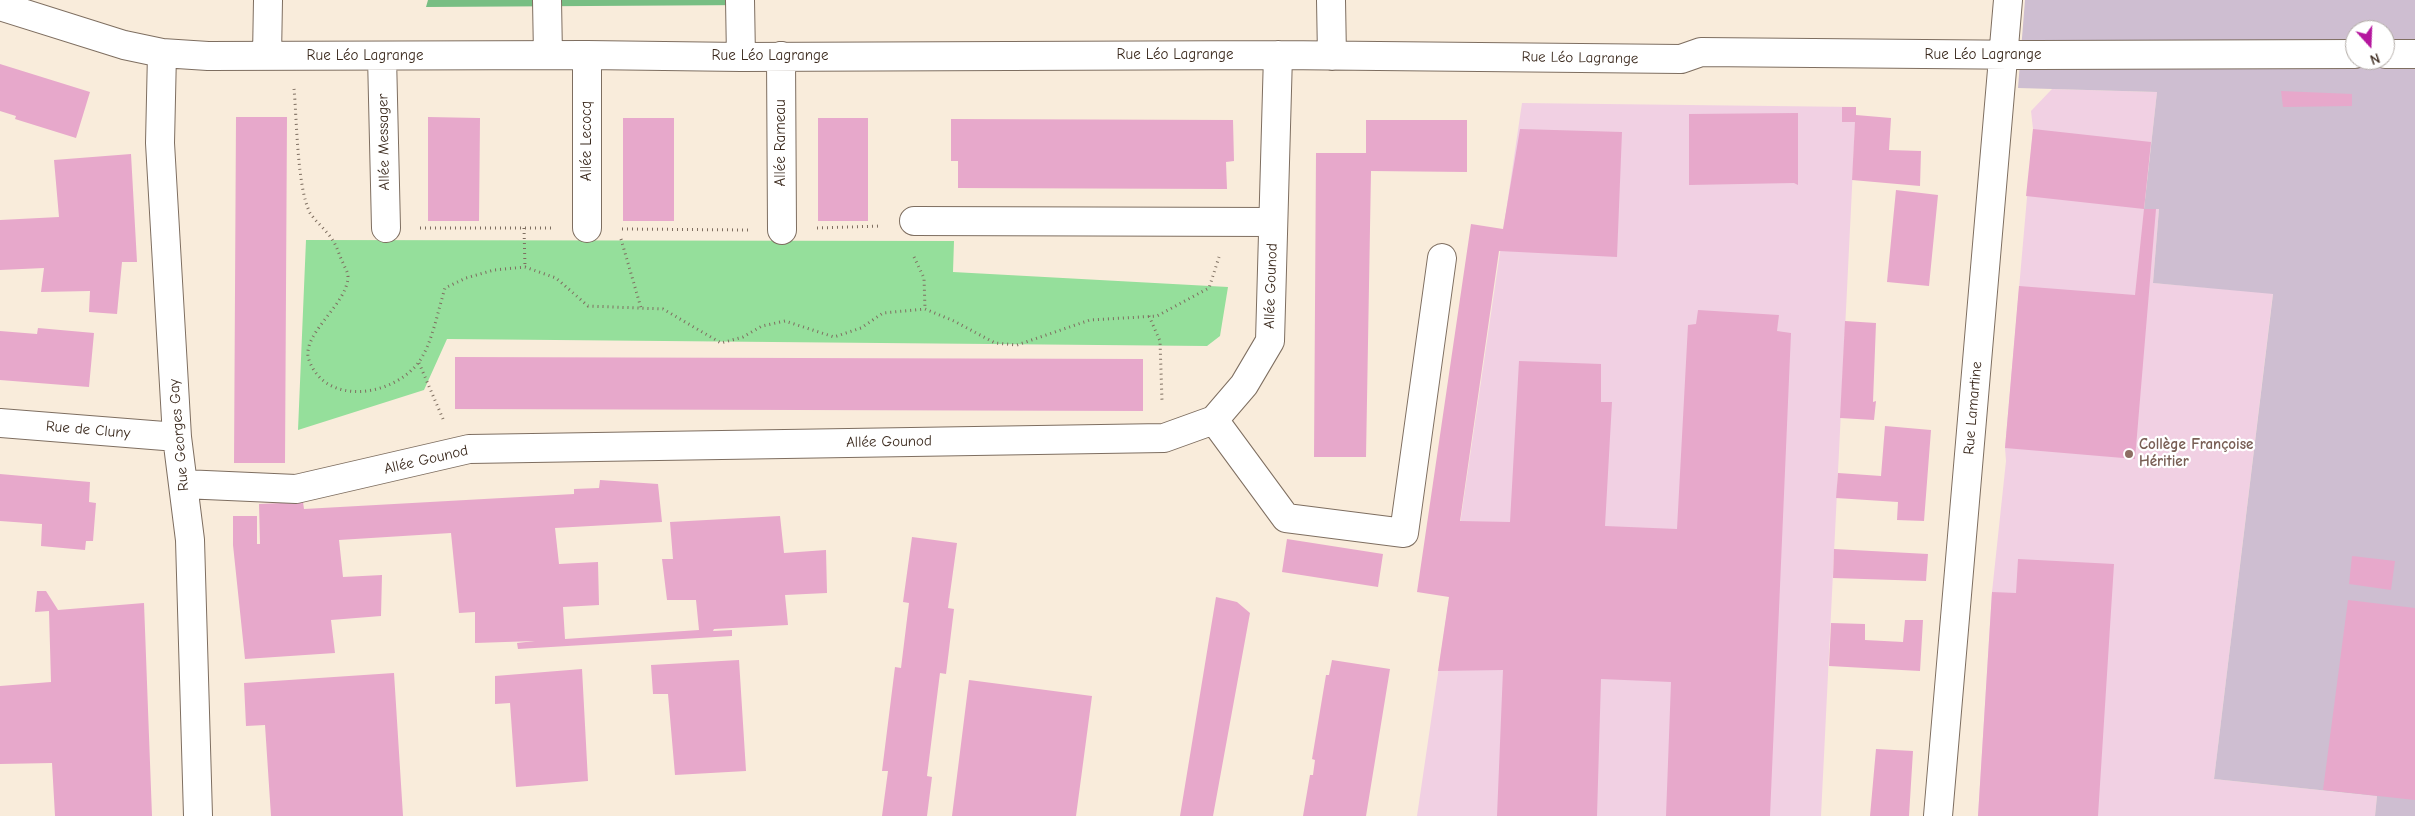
<!DOCTYPE html>
<meta charset="utf-8">
<style>
body{margin:0}
#map{position:relative;width:2415px;height:816px;overflow:hidden;background:#f9ecdb;font-family:"Comic Neue",sans-serif}
canvas{display:block}
.north{position:absolute;left:2345px;top:20px;width:50px;height:50px;box-sizing:border-box;background:#fff;border:1px solid #b1aaa5;border-radius:50%;rotate:160deg;font-size:14px;font-weight:700;line-height:20px;text-align:center;color:#3b2a1e}
.north::after{content:'';display:block;margin:auto;width:18px;height:22px;background:#b5179e;clip-path:polygon(50% 0,100% 100%,50% 72%,0 100%)}
</style>
<div id="map">
<canvas width="2415" height="816"></canvas>
<div class="north">N</div>
</div>
<script>
const c = document.querySelector('canvas').getContext('2d');
c.lineJoin = 'round';
function fill(path, color) { c.fillStyle = color; c.fill(path, 'evenodd'); }
function stroke(path, color, width, dash) { c.strokeStyle = color; c.lineWidth = width; c.lineCap = dash ? 'butt' : 'round'; c.setLineDash(dash || []); c.stroke(path); }
function drawText(font, color, halo, rows, align = 'center') {
  c.font = font + ' "Comic Neue",sans-serif'; c.lineWidth = 4.5; c.setLineDash([]); c.textBaseline = 'middle'; c.strokeStyle = halo; c.fillStyle = color; for (const [text, x, y, turn = 0] of rows) {
    c.save(); c.translate(x, y); c.rotate((+turn || 0) * Math.PI / 180); c.textAlign = isNaN(turn) ? turn : align; if (halo) c.strokeText(text, 0, 0); c.fillText(text, 0, 0); c.restore();
  }
}
fill(new Path2D(`
 M2052,89L2157,92L2144,209H2159L2153,283L2273,293L2214,779L2377,796L2375,816H1978L1992,592L2006,461L2005,448L2033,129L2031,111Z
 M1522,103L1856,107L1821,816H1417Z`), '#f1d0e3');
fill(new Path2D(`
 M2025,0H2415V816H2375L2377,796L2214,779L2273,294L2153,283L2159,209H2144L2157,92L2018,88ZM2355,30H2385V60H2355Z`), '#cebed1');
fill(new Path2D(`
 M306,240L954,241L953,272L1228,287L1220,336L1207,346L447,339L424,390L298,430Z`), '#95df9b');
fill(new Path2D(`
 M428,0H751L752,5L426,7Z`), '#78be83');
fill(new Path2D(`
 M0,64L90,92L76,138L15,119L16,116L0,111Z
 M2281,91L2352,94V106L2283,107Z
 M1842,107H1856V115L1891,118L1889,150L1921,151L1920,186L1852,180L1855,122H1842Z
 M1796,113H1798V185L1794,183L1689,185V114Z
 M236,117H287L285,463H234Z
 M428,117L480,118L479,221H428Z
 M623,118H674V221H623Z
 M818,118H868V221H818Z
 M951,119L1233,120L1234,161L1226,162L1227,189L958,188V161H951Z
 M1366,120H1467V172L1371,171L1366,457H1314L1316,153H1366Z
 M1520,129L1622,132L1617,257L1499,251L1460,521L1510,522L1519,361L1601,364V402H1612L1605,526L1677,529L1688,325L1696,324L1698,310L1779,315L1777,331L1791,333L1770,816H1666L1671,682L1601,679L1597,816H1497L1503,670L1438,671L1449,597L1417,592L1471,224L1503,229Z
 M2033,129L2151,142L2144,209L2026,196Z
 M131,154L137,262H122L117,314L89,312L90,291L41,292L44,268L0,270V220L59,217L54,160Z
 M1896,190L1938,195L1929,286L1887,282Z
 M2144,209H2156L2135,459L2005,448L2019,286L2135,295Z
 M1845,321L1876,323L1873,402L1876,401L1874,420L1840,418Z
 M38,328L94,333L89,387L0,380V331L37,334Z
 M455,357L1143,359V411L455,409Z
 M1885,426L1931,430L1924,521L1897,520L1898,502L1836,498L1838,473L1881,476Z
 M0,474L90,482L89,502L96,503L93,541H86L85,550L41,546L42,524L0,521Z
 M600,480L658,484L662,522L555,528L559,564L598,562L599,605L563,607L565,639L699,630L696,600H667L662,559H673L670,522L780,516L784,553L826,550L827,593L785,595L788,625L714,629L713,631L732,630V636L518,649L517,643L535,641L475,643V612L459,613L451,533L339,540L343,577L382,575L381,616L331,620L335,653L245,659L233,545V516H257V544H260L259,504L303,502L304,509L574,494V489L599,488Z
 M912,537L957,543L948,608L954,609L946,674L940,673L927,776L932,777L927,816H882L888,771H882L895,667L901,668L909,603L903,602Z
 M1287,539L1383,554L1378,587L1282,572Z
 M1834,549L1928,554L1926,581L1833,578Z
 M2352,556L2395,561L2391,590L2349,584Z
 M2018,559L2114,564L2098,816H1978L1992,592L2016,593Z
 M37,591H46L58,610L144,603L152,816H55L52,763L0,764V686L51,682L49,611L35,612Z
 M1216,597L1237,602L1250,613L1213,816H1180Z
 M2348,600L2415,608V800L2323,790Z
 M1905,620H1923L1920,671L1829,666L1831,623L1865,624V640L1903,642Z
 M739,660L746,771L675,775L668,694H653L651,665Z
 M1332,660L1390,669L1366,816H1303L1310,775H1313L1315,760L1312,759L1326,675H1329Z
 M582,669L588,781L516,787L510,703L495,704V676Z
 M394,673L403,816H271L265,725L246,726L244,683Z
 M969,680L1092,696L1076,816H952Z
 M1876,749L1913,751L1909,816H1870Z`), '#e7a8cb');
const minor = new Path2D(`
 M547,0L548,55
 M740,0L741,57
 M1331,0L1332,56
 M0,6L124,45L162,53L208,56L587,55L741,57L1278,55L1681,59L1701,52L2036,55L2355,54
 M162,53L160,143L177,437L190,540L198,816
 M2385,54H2415
 M267,56L268,0
 M382,56L386,228
 M781,56L782,230
 M914,221L1273,222
 M587,228V55
 M1214,420L1286,518L1404,533L1442,258
 M0,423L177,437
 M183,484L296,489L469,449L1164,438L1214,420L1244,385L1270,341L1278,55
 M1938,816L2008,0`);
stroke(minor, '#7e6e60', 30);
stroke(new Path2D(`
 M294,89C297,121 297,187 310,213C316,222 326,230 332,239C337,246 339,255 343,263C345,268 348,272 348,277C347,305 300,335 309,360C326,407 393,396 418,363C432,345 438,310 445,288L466,278L494,270L525,267L556,278L588,306L663,309L721,343L743,337L762,326L785,321L834,337L861,328L883,313L925,309L954,321L995,343L1017,345L1090,320L1157,316L1209,288L1219,257
 M420,228H553
 M524,228L525,267
 M817,228L881,226
 M622,229L748,230
 M621,239L641,308
 M914,257L924,278L925,309
 M1149,316L1160,341L1162,401
 M419,363L443,419`), '#7e6e60', 3, [1, 4]);
stroke(minor, '#fff', 28);
for (const [x, y, r, color] of [
 [2129,454,5,"#8d6e63"]
]) { const dot = new Path2D(); dot.arc(x, y, r, 0, 2 * Math.PI); c.fillStyle = color; c.fill(dot); stroke(dot, '#fff', 2); }
drawText('15px', '#3b2a1e', '#fff', [
 ["Rue Léo Lagrange",1175,55],
 ["Rue Léo Lagrange",1983,55],
 ["Rue Léo Lagrange",365,56],
 ["Rue Léo Lagrange",770,56],
 ["Rue Léo Lagrange",1580,58,1],
 ["Allée Lecocq",587,141,-90],
 ["Allée Messager",384,142,-91],
 ["Allée Rameau",781,143,-90],
 ["Allée Gounod",1271,286,-88],
 ["Rue Lamartine",1973,408,-85],
 ["Rue de Cluny",88,430,5],
 ["Rue Georges Gay",179,435,-95],
 ["Allée Gounod",889,442,-1],
 ["Allée Gounod",426,460,-13]
]);
drawText('bold 15px', '#785e54', '#fff', [
 ["Collège Françoise",2139,445],
 ["Héritier",2139,462]
], 'left');
</script>
